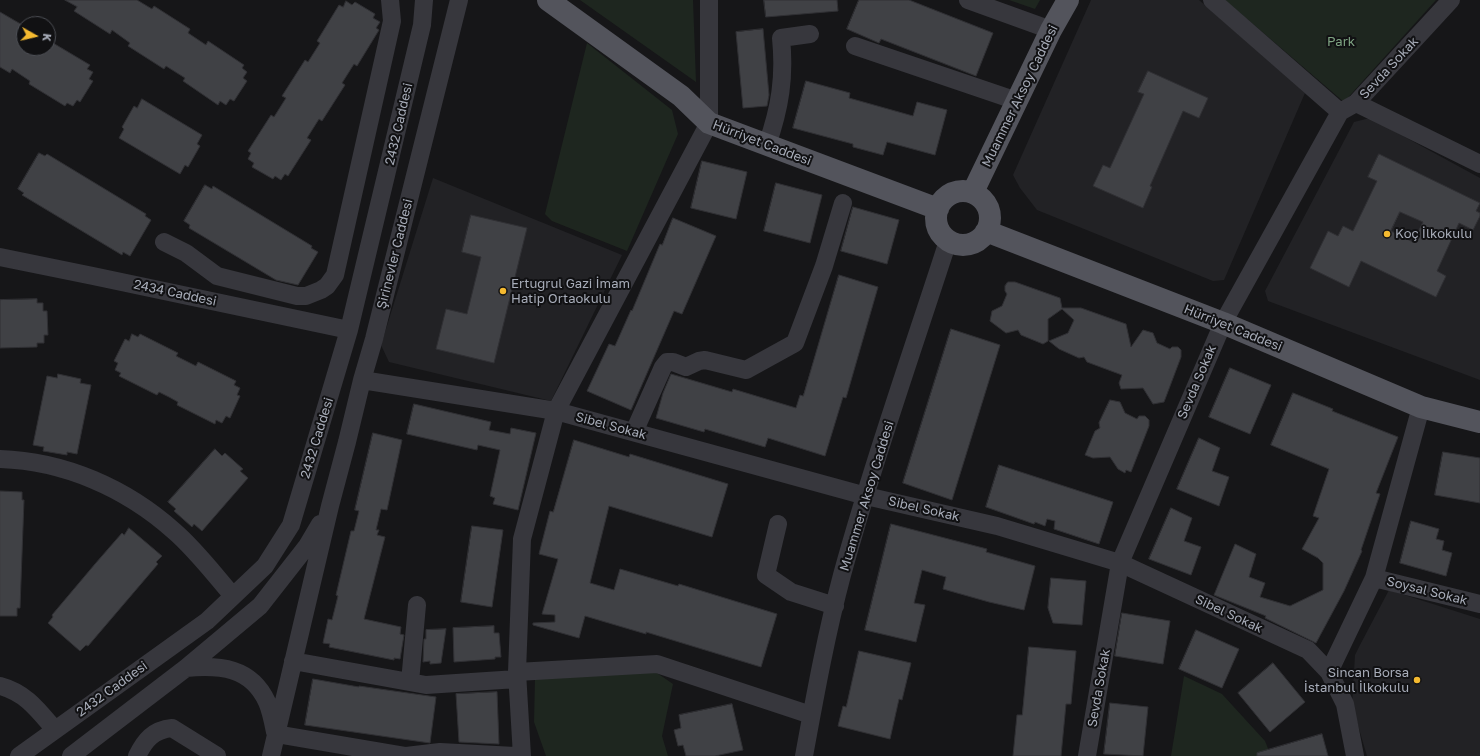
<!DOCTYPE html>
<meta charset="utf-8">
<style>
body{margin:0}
#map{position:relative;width:1480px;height:756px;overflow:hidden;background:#161618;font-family:"Golos Text",sans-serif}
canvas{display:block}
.north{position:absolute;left:16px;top:16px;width:40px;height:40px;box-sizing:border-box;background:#111113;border:1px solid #4d4f55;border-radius:50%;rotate:98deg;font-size:11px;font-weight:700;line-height:16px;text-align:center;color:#a7acb8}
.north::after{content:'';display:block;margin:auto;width:14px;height:18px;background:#f5ba30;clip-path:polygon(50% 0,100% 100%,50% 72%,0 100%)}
</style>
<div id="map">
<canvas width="1480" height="756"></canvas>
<div class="north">K</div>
</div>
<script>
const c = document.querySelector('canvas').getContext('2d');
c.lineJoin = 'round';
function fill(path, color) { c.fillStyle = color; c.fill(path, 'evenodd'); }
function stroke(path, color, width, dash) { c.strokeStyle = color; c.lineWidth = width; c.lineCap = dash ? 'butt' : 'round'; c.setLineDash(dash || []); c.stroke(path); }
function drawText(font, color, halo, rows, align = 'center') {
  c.font = font + ' "Golos Text",sans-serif'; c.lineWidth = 4; c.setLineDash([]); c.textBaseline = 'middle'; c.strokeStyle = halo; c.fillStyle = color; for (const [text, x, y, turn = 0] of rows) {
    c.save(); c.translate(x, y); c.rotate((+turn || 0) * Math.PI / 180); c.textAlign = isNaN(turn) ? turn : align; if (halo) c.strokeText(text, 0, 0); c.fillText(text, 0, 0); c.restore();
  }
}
fill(new Path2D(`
 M1091,0H1199L1305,93L1224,280L1213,281L1037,210L1020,188L1013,175Z
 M1370,118L1480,178V380L1268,301L1265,291L1354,122Z
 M433,178L622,255L551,401L389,362L381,345Z
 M1389,590L1480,619V756H1367L1352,705L1355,655L1360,645Z`), '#222225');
fill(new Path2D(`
 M580,0H693L696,82Z
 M1009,0H1040L1035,9Z
 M1225,0H1436L1344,102Z
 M587,43L672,110L678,134L627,251L552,221L545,214Z
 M654,671L673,684L662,736L668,756H546L534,722L535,678Z
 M1184,676L1222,694L1265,741L1271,756H1171Z`), '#1e261f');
const building = new Path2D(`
 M65,0H137L152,9L154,6L190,29L188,33L206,45L208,41L244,65L242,68L247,72L243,78L247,81L234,101L230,99L226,105L220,101L218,105L183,81L185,78L166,66L164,69L128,46L130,43L112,30L110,34L74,11L77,7Z
 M764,0H837L838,11L766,17Z
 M859,0H909L993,33L976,76L881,39L879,43L847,29Z
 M346,1L352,5L355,2L375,14L373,18L380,22L376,28L379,30L357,66L354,64L342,83L345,85L322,121L319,119L307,138L311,140L288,176L285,174L281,180L275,176L273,179L252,167L254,163L248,159L251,153L248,151L271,115L274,117L286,98L282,96L305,60L308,62L320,43L317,41L339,5L343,7Z
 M0,12L24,26V48H50L53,43L90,65L87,69L93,72L89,79L93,81L80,102L77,100L73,106L67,103L65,106L29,84L30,81L12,69L10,73L0,67Z
 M763,29L769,95L767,106L743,108L736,32Z
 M1148,71L1208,98L1199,118L1183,111L1150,186L1152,187L1143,208L1093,186L1103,165L1110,168L1144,94L1138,92Z
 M806,81L850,93L849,98L913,116L917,102L947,110L935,155L887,142L883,155L853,147V144L793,128Z
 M142,99L202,135L197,144L200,146L188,167L185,165L180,174L119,138L124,129L122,127L134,106L137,108Z
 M39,153L45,156L47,154L146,214L145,216L151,220L130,256L123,252L122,255L22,195L24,193L18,189Z
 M1379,154L1480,203L1476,211L1480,213V216L1473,230L1459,223L1437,271L1446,276L1436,297L1361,261L1349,287L1310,268L1328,231L1338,236L1343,226L1353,231L1377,181L1368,177ZM1400,212L1423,222L1413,242L1391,231Z
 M702,161L747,172L736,219L691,208Z
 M776,183L822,195L810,243L764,231Z
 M205,185L212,189L213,186L312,246L311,248L318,252L298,285L276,280L189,228L190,225L184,221Z
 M853,207L899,220L887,264L841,251Z
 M471,215L527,228L494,363L436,349L446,309L467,314L481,257L462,252Z
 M673,218L716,236L682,314L674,311L631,410L587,391L609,344L615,346L631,310L632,311L660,244L662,245Z
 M839,275L878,287L846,398L843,397L825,456L768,438L765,447L705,429L704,432L656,418L663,393L671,374L732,392L733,389L796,408L800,395L803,396Z
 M1008,282H1015L1060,298L1062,308H1081L1126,324L1131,347L1143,330L1153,333L1157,343L1170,349L1172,347H1178L1181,350V357L1164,402L1153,404L1143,388L1121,389L1119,383L1122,375L1087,362L1084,357L1079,358L1059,349L1049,341L1068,333L1074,320L1062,309L1048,319V341L1043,344L1021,335L1018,330L1006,333L990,321L992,311L1002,306L1007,294L1005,291V286Z
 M37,299V303H43V311H47L48,335H44V343H37V347L0,348V300Z
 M951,329L1000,345L952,500L903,483Z
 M132,334L138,337L140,334L178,353L176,356L196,366L198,362L236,381L234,385L240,388L237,395L240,396L230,418L226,416L222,423L216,420L215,424L177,405L178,402L169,397L159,392L157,395L119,376L121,373L115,370L118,363L114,361L125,339L129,341Z
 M1230,368L1271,385L1250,434L1209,417Z
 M58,374L81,379L80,383L91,385L77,454L67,452V455L43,451L44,447L33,445L47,376L57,378Z
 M1293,393L1333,409L1332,411L1398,437L1376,493L1380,494L1361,550L1362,551L1344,591L1316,643L1265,618L1266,616L1214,595L1235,544L1256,554L1249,577L1265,583L1260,597L1290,606L1323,590V563L1318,558L1302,549L1319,518L1313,516L1329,469L1271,445Z
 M1110,400L1120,402L1125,413L1137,419L1139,416H1145L1149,420V426L1131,472L1126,470L1125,473L1118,469L1110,457L1093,458L1085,455L1095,431L1100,428L1099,423Z
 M414,404L491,422L489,430L510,434L511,428L536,433L518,510L493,504L495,498L490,496L500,450L478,445L477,450L407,434Z
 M373,433L402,440L387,510L381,509L376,530H379L377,535L385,537L364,619L401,627L400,634L404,635L400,659L394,658V660L329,647L330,644L323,643L328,619L332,620L338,596L336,595L351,531H354L359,511L355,510Z
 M1199,438L1220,448L1212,471L1229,477L1219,506L1177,489Z
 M574,440L629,457L630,454L728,484L712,537L609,506L590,583L614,590L620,569L678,586L679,584L777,614L761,667L646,632V634L585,616L579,638L533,625V623L555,622V615L542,614L558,559L539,554L550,511L553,512Z
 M215,449L222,456L225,453L243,469L240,471L248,478L202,531L194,524L192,527L174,511L176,509L168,502Z
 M1443,452L1480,458V503L1435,495Z
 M999,465L1113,502L1099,544L1054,529L1055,521L1047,519L1045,526L1035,522L1034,524L986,507Z
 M0,491L22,492V500H24L20,608H17V616H0Z
 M1171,508L1192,518L1184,541L1201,547L1191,575L1149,559Z
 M1411,521L1439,529L1436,539L1444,541L1442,550L1452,553L1446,576L1400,563Z
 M891,524L987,549L986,552L1035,566L1024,610L989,602L943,589L946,577L922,570L914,603L925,605L916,642L865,630Z
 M472,526L503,530L492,607L461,602Z
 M129,528L162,556L156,562L158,564L88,646L86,645L80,651L48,623L53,617L52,615L95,564L122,533L124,535Z
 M1051,578L1086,581L1082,625L1053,623L1048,608Z
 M1122,613L1170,621L1163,664L1115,656Z
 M494,626V633H499L501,657H495V659L454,662L453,628Z
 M446,629L441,663L430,664V661L423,662L424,639H426V630Z
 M1196,630L1239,649L1222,688L1179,669Z
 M1029,647L1076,651L1071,704H1066L1061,756H1013L1017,715H1022Z
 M859,651L911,663L902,700L899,699L890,739L838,726L843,706L846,707Z
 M1273,663L1305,702L1270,732L1238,693Z
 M313,679L359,687V686L436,697L430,743L305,725Z
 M497,692L499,744L459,742L456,694Z
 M1110,703L1148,707L1143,756L1104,754Z
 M732,704L743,750L715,756H686L683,745L678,746L674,730L681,728L679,715Z
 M1322,734L1328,756H1257V753Z`);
fill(building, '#404145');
stroke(building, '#303034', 1);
stroke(new Path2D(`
 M968,0L1051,30
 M1212,0L1340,112
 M855,46L1017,101
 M1356,103L1480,164
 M767,145C780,108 785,77 781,38L810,34
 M164,242L186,253L217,276L297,296H306L321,290L327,286L335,275L392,21L390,0
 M0,257L93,276L349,330
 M362,380L556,411L866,496L997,526L1120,563L1308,650L1329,672L1345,704L1355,756
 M634,432L663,367L667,362H673L686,367L699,361L705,360L746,370L795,343L824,266L843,203
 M0,459C64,461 126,488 174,531C196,550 214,574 233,596
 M778,524L766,575L791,592L835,606
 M1374,578L1480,604
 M293,661L426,685L517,679
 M186,668C220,665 251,667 267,702C271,711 273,722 275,732
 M517,672L657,664L811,715
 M1329,672L1374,578L1421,407
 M410,682L417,605
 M0,686C26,693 38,710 55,730
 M276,734L406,756L440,752L515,756
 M19,756L207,621L265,566L291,525L349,330L422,25L424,0
 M71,756L186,668L260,606L307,546L320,524
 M137,756C145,740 153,730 172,728L217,756
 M271,756L330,506L347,442L362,380L374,339L459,0
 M522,756L517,672L522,539L556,411L709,123V0
 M804,756C815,696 826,635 842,575C873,463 912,352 948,241
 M1087,756L1120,563L1223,323L1340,112L1356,103L1451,0`), '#37373d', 18);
stroke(new Path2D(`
 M548,0L681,96L709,123L938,209
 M936 218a27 27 0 1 1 54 0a27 27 0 1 1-54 0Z
 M973,192L1051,30L1068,0
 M986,231L1223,323L1421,407L1480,422`), '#53545c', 22);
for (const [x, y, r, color] of [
 [1387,234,4,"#f5ba30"],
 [503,291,4,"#f5ba30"],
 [1417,680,4,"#f5ba30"]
]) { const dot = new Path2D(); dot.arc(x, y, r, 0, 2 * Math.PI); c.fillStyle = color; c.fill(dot); stroke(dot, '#111113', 1.5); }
drawText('13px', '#7ea382', '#111113', [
 ["Park",1341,42]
]);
drawText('13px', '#a7acb8', '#111113', [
 ["Sevda Sokak",1389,68,-47],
 ["Muammer Aksoy Caddesi",1020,96,-64],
 ["2432 Caddesi",399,124,-77],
 ["Hürriyet Caddesi",762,143,21],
 ["Şirinevler Caddesi",395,254,-76],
 ["2434 Caddesi",175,293,12],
 ["Hürriyet Caddesi",1233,328,22],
 ["Sevda Sokak",1197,382,-67],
 ["Sibel Sokak",611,426,15],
 ["2432 Caddesi",317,438,-73],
 ["Muammer Aksoy Caddesi",867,496,-73],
 ["Sibel Sokak",924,509,13],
 ["Soysal Sokak",1427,591,14],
 ["Sibel Sokak",1229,614,25],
 ["Sevda Sokak",1099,688,-80],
 ["2432 Caddesi",112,689,-36]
]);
drawText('13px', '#a7acb8', '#111113', [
 ["Koç İlkokulu",1395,234],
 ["Ertuğrul Gazi İmam",511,284],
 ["Hatip Ortaokulu",511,299],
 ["Sincan Borsa",1409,673,"right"],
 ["İstanbul İlkokulu",1409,688,"right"]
], 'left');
</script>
